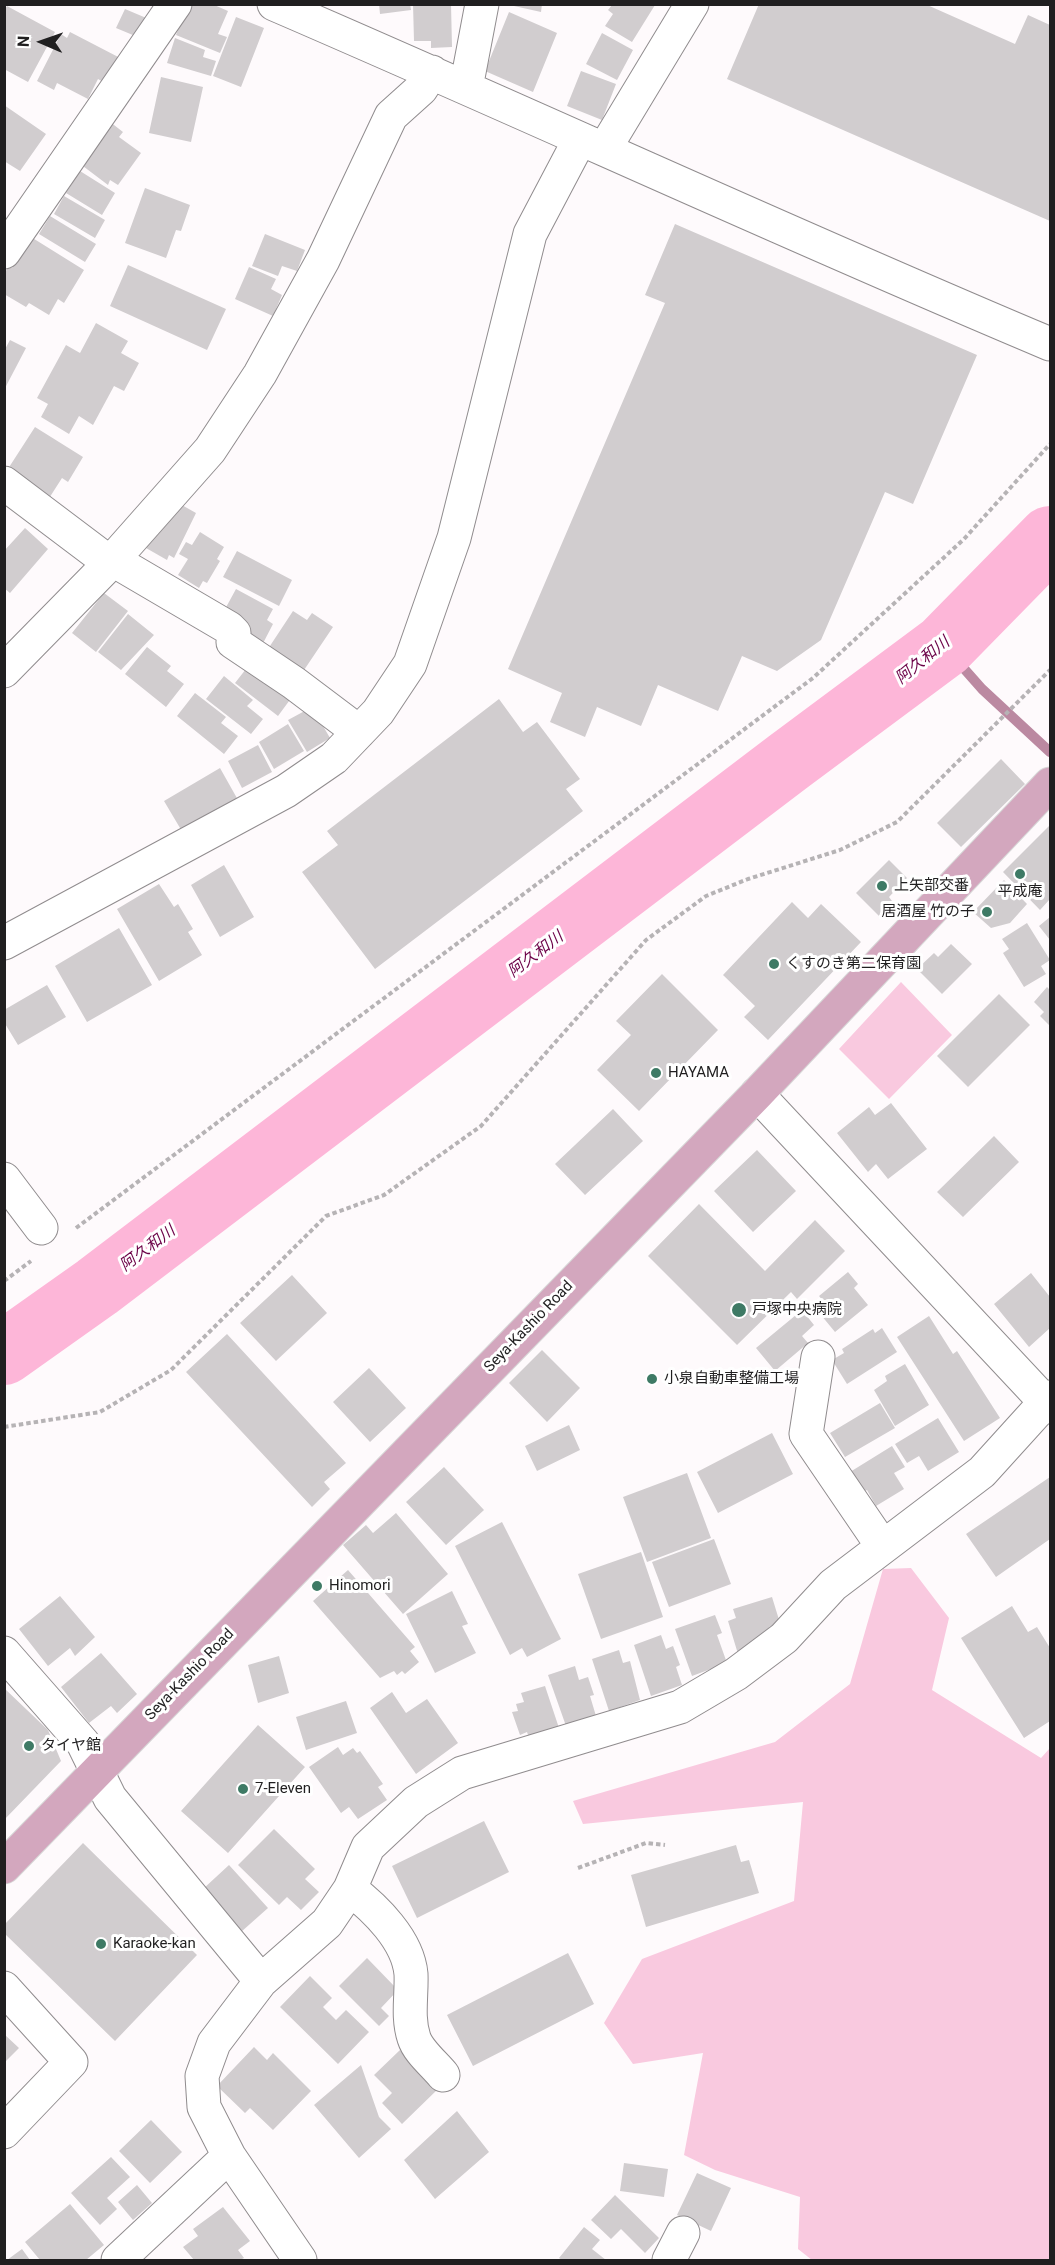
<!DOCTYPE html>
<meta charset="utf-8">
<style>
body{margin:0}
#map{position:relative;width:1055px;height:2265px;overflow:hidden;background:#fefafc;font-family:Roboto,sans-serif}
canvas{display:block}
.frame{position:absolute;inset:0;border:6px solid #201f20;pointer-events:none}
.north{position:absolute;left:12px;top:12px;width:60px;height:60px;-webkit-text-stroke:4px #fff;paint-order:stroke;rotate:272deg;font-size:16px;font-weight:700;line-height:24px;text-align:center;color:#201f20}
.north::after{content:'';display:block;margin:auto;width:21px;height:27px;background:#201f20;clip-path:polygon(50% 0,100% 100%,50% 72%,0 100%)}
</style>
<div id="map">
<canvas width="1055" height="2265"></canvas>
<div class="frame"></div>
<div class="north">N</div>
</div>
<script>
const c = document.querySelector('canvas').getContext('2d');
c.lineJoin = 'round';
function fill(path, color) { c.fillStyle = color; c.fill(path, 'evenodd'); }
function stroke(path, color, width, dash) { c.strokeStyle = color; c.lineWidth = width; c.lineCap = dash ? 'butt' : 'round'; c.setLineDash(dash || []); c.stroke(path); }
function drawText(font, color, halo, rows, align = 'center') {
  c.font = font + ' Roboto,"Noto Sans JP",sans-serif'; c.lineWidth = 6; c.setLineDash([]); c.textBaseline = 'middle'; c.strokeStyle = halo; c.fillStyle = color; for (const [text, x, y, turn = 0] of rows) {
    c.save(); c.translate(x, y); c.rotate((+turn || 0) * Math.PI / 180); c.textAlign = isNaN(turn) ? turn : align; if (halo) c.strokeText(text, 0, 0); c.fillText(text, 0, 0); c.restore();
  }
}
fill(new Path2D(`
 M901,982L952,1035L889,1099L839,1049Z
 M911,1568L949,1618L932,1690L1041,1758L1050,1748V2260H812L798,2249L800,2197L715,2170L684,2155L703,2053L633,2064L604,2023L642,1959L794,1901L803,1802L583,1824L573,1801L775,1742L850,1684L883,1569Z`), '#f9c9df');
stroke(new Path2D(`
 M944,646L982,689L1050,752`), '#bb89a1', 10);
stroke(new Path2D(`
 M4,1353L97,1287L788,762L944,646L1050,538`), '#fdb6d8', 64);
fill(new Path2D(`
 M188,4H212L228,11L218,34L227,37L220,53L176,35Z
 M379,4H410L411,10L380,14Z
 M413,4H451L452,47L431,48V41H414Z
 M505,4H542L541,12Z
 M759,4H925L1015,44L1028,15L1050,25V221L727,79Z
 M612,5H655L632,42L605,26L613,14L608,10Z
 M7,6L55,32L28,82L4,69V11Z
 M125,9L151,20L140,38L116,28Z
 M509,12L557,33L533,92L485,71Z
 M236,17L264,28L241,87L213,76Z
 M70,32L124,60L110,86L98,79L88,99L57,83L54,90L37,81L61,34L67,38Z
 M602,33L633,50L617,80L586,64Z
 M175,38L205,50L203,57L216,61L211,76L167,63Z
 M581,71L616,84L602,120L567,106Z
 M161,77L203,87L191,142L149,133Z
 M4,105L46,134L20,171L4,161Z
 M105,118L123,132L119,137L141,153L118,185L110,180L108,185L75,160Z
 M80,171L115,193L102,215L66,193Z
 M145,188L190,205L181,231L176,230L166,258L125,243Z
 M64,196L105,220L95,238L54,214Z
 M50,216L96,244L85,262L39,234Z
 M675,224L977,355L913,504L885,492L821,640L777,671L742,656L718,711L658,685L641,726L597,707L585,737L550,722L562,693L508,669L665,303L645,295Z
 M265,234L305,250L297,271L282,266L278,276L252,266Z
 M31,237L84,270L64,303L58,299L49,315L29,303L26,307L4,294V274L9,266L12,268Z
 M128,265L226,309L207,350L110,306Z
 M249,267L276,279L271,289L282,295L273,316L235,299Z
 M96,323L128,341L121,353L139,363L124,391L114,386L93,425L79,416L69,434L41,417L48,404L37,398L66,345L80,353Z
 M10,340L26,348L4,390V351Z
 M35,427L83,457L68,482L62,478L46,503L4,475Z
 M180,504L196,513L174,558L169,555L167,560L146,548L157,528L162,530Z
 M25,528L48,549L10,593L4,588V551Z
 M200,532L224,547L217,559L220,561L207,583L203,581L199,588L178,575L188,559L179,554L186,542L192,545Z
 M237,551L292,580L279,606L223,577Z
 M236,589L273,609L267,620L273,624L259,651L224,611Z
 M104,593L128,611L96,652L72,633Z
 M293,611L307,620L312,613L333,627L300,676L266,652Z
 M128,614L154,635L121,670L98,652Z
 M147,647L171,666L167,671L184,684L166,707L125,674Z
 M253,660L295,693L278,716L235,683Z
 M224,676L253,700L247,706L263,719L251,734L206,699Z
 M195,693L226,717L221,723L238,736L224,754L177,716Z
 M499,699L523,732L537,722L580,779L566,789L583,811L375,969L302,872L338,845L327,831Z
 M312,707L330,738L307,752L288,720Z
 M288,724L304,751L274,769L259,742Z
 M258,745L272,772L242,788L228,761Z
 M1001,759L1025,784L961,847L937,823Z
 M220,768L238,800L183,833L164,801Z
 M1050,825V899L1040,910L1003,872Z
 M889,860L907,878L889,897L892,901L879,916L856,893Z
 M224,865L254,917L220,937L191,885Z
 M1004,880L1027,904L1010,923L991,928L973,912Z
 M159,884L174,907L178,904L193,929L188,932L202,955L159,981L117,909Z
 M792,902L808,918L821,904L861,942L768,1040L744,1017L755,1006L723,975Z
 M1050,917V940L1039,926Z
 M1027,923L1050,960L1041,966L1046,974L1024,987L1003,953L1009,949L1002,939Z
 M119,928L152,985L87,1022L55,966Z
 M951,944L972,964L942,994L917,969L934,953L938,957Z
 M662,974L718,1030L639,1111L597,1070L631,1035L616,1021Z
 M47,985L66,1017L18,1045L4,1022V1010Z
 M1047,987L1050,990V1026L1040,1016L1044,1012L1034,1002Z
 M999,994L1030,1025L968,1087L937,1056Z
 M891,1103L927,1149L888,1179L876,1164L868,1172L837,1133L869,1107L875,1115Z
 M613,1109L643,1141L585,1195L555,1164Z
 M994,1136L1019,1162L963,1217L937,1192Z
 M757,1150L796,1191L753,1232L714,1191Z
 M699,1204L765,1271L815,1220L845,1251L797,1299L791,1292L737,1345L648,1256Z
 M848,1272L858,1284L854,1288L868,1305L835,1332L816,1309L824,1302L819,1296Z
 M1031,1273L1050,1297V1328L1029,1347L994,1304Z
 M292,1275L327,1313L276,1361L240,1323Z
 M802,1310L814,1325L802,1336L808,1343L775,1371L756,1348Z
 M929,1316L953,1354L957,1351L1000,1418L964,1441L897,1337Z
 M882,1328L897,1352L847,1384L832,1360L844,1353L842,1349L873,1329L875,1333Z
 M227,1334L346,1463L324,1482L330,1489L312,1507L186,1372Z
 M542,1350L580,1388L547,1422L509,1383Z
 M905,1364L929,1405L895,1426L874,1390L887,1381L885,1376Z
 M369,1368L406,1408L370,1442L333,1402Z
 M880,1403L895,1428L845,1457L830,1433Z
 M938,1418L959,1452L928,1471L919,1456L907,1463L895,1444Z
 M569,1425L580,1450L537,1471L525,1446Z
 M772,1433L793,1474L718,1513L697,1472Z
 M892,1446L905,1467L894,1473L904,1489L876,1506L867,1490L862,1493L850,1472Z
 M444,1467L484,1510L446,1545L406,1502Z
 M687,1473L711,1538L647,1562L623,1497Z
 M1050,1477V1539L996,1577L966,1534Z
 M396,1513L448,1574L403,1614L343,1545L366,1525L373,1533Z
 M502,1522L561,1639L527,1657L522,1648L510,1655L455,1546Z
 M714,1539L731,1584L669,1607L652,1562Z
 M641,1552L663,1617L601,1639L578,1574Z
 M348,1570L415,1647L410,1651L419,1662L405,1674L402,1671L397,1675L394,1671L380,1678L313,1601Z
 M452,1591L468,1624L462,1626L476,1653L435,1673L406,1614Z
 M60,1596L95,1637L75,1656L70,1648L48,1666L19,1629Z
 M772,1597L780,1623L769,1627L771,1632L738,1654L728,1621L736,1618L733,1609Z
 M1012,1606L1028,1632L1037,1627L1050,1648V1721L1024,1738L961,1638Z
 M715,1615L722,1633L717,1635L727,1663L692,1676L675,1629Z
 M661,1635L666,1649L673,1646L680,1665L676,1667L682,1685L651,1696L634,1645Z
 M619,1650L623,1663L630,1661L640,1700L609,1711L592,1659Z
 M101,1653L137,1694L117,1713L111,1706L89,1723L61,1687Z
 M279,1656L289,1693L258,1703L248,1665Z
 M575,1666L579,1680L588,1677L594,1695L590,1696L596,1716L566,1726L548,1675Z
 M545,1686L560,1731L530,1741L527,1732L520,1735L512,1712L518,1711L516,1704L524,1702L521,1693Z
 M4,1688L48,1730L61,1761L4,1820Z
 M392,1692L406,1713L427,1699L458,1743L416,1774L370,1708Z
 M346,1701L357,1733L306,1750L296,1717Z
 M258,1725L305,1767L228,1853L181,1811Z
 M338,1747L343,1755L353,1748L357,1753L360,1751L383,1784L378,1787L387,1800L358,1819L349,1807L341,1813L309,1767Z
 M484,1821L509,1872L417,1918L392,1866Z
 M274,1829L315,1869L305,1879L319,1892L301,1910L287,1897L279,1905L238,1865Z
 M83,1843L197,1955L115,2041L4,1933V1925Z
 M736,1845L741,1862L749,1860L759,1893L646,1927L631,1875Z
 M229,1865L268,1908L241,1932L203,1889Z
 M568,1953L594,2004L473,2066L447,2015Z
 M367,1958L398,1990L381,2008L389,2016L379,2026L339,1986Z
 M310,1976L332,1998L323,2007L336,2020L346,2010L369,2032L338,2064L280,2007Z
 M4,2034L19,2048L4,2063Z
 M254,2047L267,2060L273,2053L311,2091L273,2130L250,2108L245,2113L217,2086Z
 M400,2050L438,2089L402,2124L382,2103L392,2093L374,2075Z
 M361,2065L379,2117L391,2129L359,2158L314,2105Z
 M457,2111L489,2152L435,2199L404,2160Z
 M151,2120L182,2152L150,2183L119,2151Z
 M111,2157L130,2177L107,2198L117,2209L100,2225L71,2193Z
 M624,2163L668,2169L664,2197L620,2191Z
 M697,2173L731,2188L711,2231L677,2215Z
 M137,2185L152,2203L133,2220L118,2202Z
 M615,2195L659,2238L645,2253L621,2229L611,2239L591,2220Z
 M70,2204L104,2245L86,2260H40L25,2242Z
 M223,2207L250,2241L238,2250L244,2258L240,2260H194L183,2247L198,2236L193,2229Z
 M584,2227L600,2240L592,2249L606,2260H562L559,2258Z
 M22,2249L30,2260H7Z`), '#d1cdcf');
const minor = new Path2D(`
 M274,4C534,116 790,235 1050,344
 M466,88L482,4
 M605,148L692,4
 M4,252L175,4
 M4,483L110,563
 M113,560L229,628L234,633L233,642L294,683L359,732
 M4,671L110,563L210,450L260,374L323,260L391,116L421,89L432,72
 M4,943L286,791L334,758L378,712L410,664L454,538L530,234L580,139
 M757,1094L1050,1407
 M4,1179L41,1228
 M818,1357L806,1434L883,1547
 M4,1653L83,1743L110,1798L261,1981
 M350,1889C375,1908 408,1940 411,1974C412,1995 407,2017 414,2038C418,2051 434,2064 443,2075
 M4,1988L71,2062L4,2132
 M118,2260L229,2156
 M300,2260L229,2156L204,2107L202,2076L214,2043L261,1981L327,1923L350,1889L368,1847L416,1802L462,1773L680,1707L736,1674L784,1638L833,1585L982,1472L1050,1397
 M669,2260L683,2233`);
const major = new Path2D(`
 M4,1867L757,1094L1050,784`);
stroke(minor, '#908c8e', 35);
stroke(major, '#d7d7d7', 35);
stroke(new Path2D(`
 M76,1228L813,678L964,539L1050,444
 M4,1281L31,1261
 M4,1427L100,1412L171,1370L326,1216L384,1195L481,1126L646,940L706,896L748,879L840,850L897,822L1050,670
 M578,1868L646,1843L665,1845`), '#b6b3b5', 4, [4.5, 3]);
stroke(minor, '#fff', 33);
stroke(major, '#d3a7be', 33);
for (const [x, y, r, color] of [
 [1020,874,6,"#3e7a65"],
 [882,886,6,"#3e7a65"],
 [987,912,6,"#3e7a65"],
 [774,964,6,"#3e7a65"],
 [656,1073,6,"#3e7a65"],
 [739,1310,8,"#3e7a65"],
 [652,1379,6,"#3e7a65"],
 [317,1586,6,"#3e7a65"],
 [29,1746,6,"#3e7a65"],
 [243,1789,6,"#3e7a65"],
 [101,1944,6,"#3e7a65"]
]) { const dot = new Path2D(); dot.arc(x, y, r, 0, 2 * Math.PI); c.fillStyle = color; c.fill(dot); stroke(dot, '#fff', 2); }
drawText('15px', '#201f20', '#fff', [
 ["上矢部交番",894,886],
 ["平成庵",1020,892,"center"],
 ["居酒屋 竹の子",975,912,"right"],
 ["くすのき第二保育園",786,964],
 ["HAYAMA",668,1073],
 ["戸塚中央病院",752,1310],
 ["小泉自動車整備工場",664,1379],
 ["Hinomori",329,1586],
 ["タイヤ館",41,1746],
 ["7-Eleven",255,1789],
 ["Karaoke-kan",113,1944]
], 'left');
drawText('15px', '#201f20', '#fff', [
 ["Seya-Kashio Road",529,1327,-46],
 ["Seya-Kashio Road",190,1675,-46]
]);
drawText('italic 16px', '#6c0348', '#fff', [
 ["阿久和川",923,661,-39],
 ["阿久和川",536,955,-37],
 ["阿久和川",148,1249,-37]
]);
</script>
